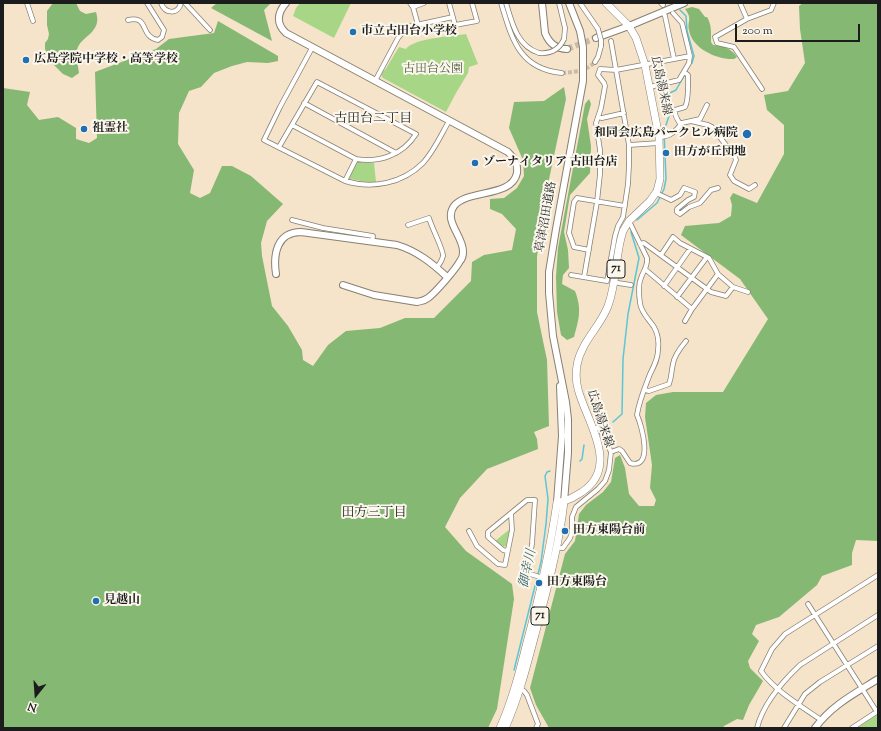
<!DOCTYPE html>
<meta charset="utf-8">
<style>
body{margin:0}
#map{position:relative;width:881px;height:731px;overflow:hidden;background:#f5e3ca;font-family:"Sorts Mill Goudy",serif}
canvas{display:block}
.frame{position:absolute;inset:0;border:4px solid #1c1c1c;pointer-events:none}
.north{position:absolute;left:16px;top:675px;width:40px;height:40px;-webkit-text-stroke:3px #fbf7ec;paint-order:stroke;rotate:197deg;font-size:11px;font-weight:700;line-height:16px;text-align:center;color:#1c1c1c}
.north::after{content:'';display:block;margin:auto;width:14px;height:18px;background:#1c1c1c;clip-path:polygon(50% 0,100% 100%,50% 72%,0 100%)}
.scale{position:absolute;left:735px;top:24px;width:125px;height:18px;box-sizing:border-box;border:2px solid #1c1c1c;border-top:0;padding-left:5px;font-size:12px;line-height:14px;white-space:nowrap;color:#1c1c1c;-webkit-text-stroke:3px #fbf7ec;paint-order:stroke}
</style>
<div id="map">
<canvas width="881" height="731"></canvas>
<div class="frame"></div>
<div class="north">N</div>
<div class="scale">200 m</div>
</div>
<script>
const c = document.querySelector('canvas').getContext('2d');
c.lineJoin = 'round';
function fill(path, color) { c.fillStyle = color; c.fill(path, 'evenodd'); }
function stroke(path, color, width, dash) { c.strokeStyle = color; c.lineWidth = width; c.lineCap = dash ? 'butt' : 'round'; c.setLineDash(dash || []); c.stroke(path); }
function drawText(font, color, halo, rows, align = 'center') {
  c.font = font + ' "Sorts Mill Goudy","Noto Serif JP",serif'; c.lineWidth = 4; c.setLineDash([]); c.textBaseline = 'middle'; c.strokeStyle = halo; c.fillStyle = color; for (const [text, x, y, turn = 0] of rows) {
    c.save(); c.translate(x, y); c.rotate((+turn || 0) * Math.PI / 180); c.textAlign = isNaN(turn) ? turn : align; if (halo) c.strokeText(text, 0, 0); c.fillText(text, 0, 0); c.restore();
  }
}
fill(new Path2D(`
 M300,3H351L334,38L293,16L296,8Z
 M466,34L478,64L469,67L468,73L456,93L446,112L383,78L381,75L384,70H385L399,47L406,49C414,38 453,36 466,34Z
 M359,162L374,163L376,182H367L350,179L349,177L356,163Z
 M510,529L506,546L502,547L495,541Z
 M878,714V728H857Z`), '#a7d786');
fill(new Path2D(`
 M53,3H76L80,11L86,14L96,12C103,33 80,36 77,50C76,57 78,65 79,73L72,78L63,74L51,62L45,49V43L48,39L49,34L47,25V11Z
 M217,3H271L264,10L272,41L211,8Z
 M803,3H878V541L856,540L852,553V565L822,576L817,585L779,617L756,625L752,634L759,641L748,661L750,668L763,681L749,705L743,720L737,719L724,726L723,728H549L536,705L530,688L565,554L575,541L579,514L586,505L603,492L611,482L615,458L620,455L625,468L629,494L639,506H654L656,500L650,488L652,465L645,417L646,403L656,395L673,392H723L768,319L740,279L681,235L685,226L719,223L731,216L732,205L730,198L733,193L757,203L784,154V125L767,110L764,95L788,91L805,63L800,29L799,6Z
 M692,7L699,9L705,17H707C712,25 711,34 711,42L713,45C723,46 731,48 737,57L734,59C718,60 692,49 689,30C687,21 693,19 685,9Z
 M218,21L278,56V61L268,63L247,62L232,66L214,73L201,87L189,91L179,113L178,144L194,170L190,193L200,198L210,193L222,166H232L251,176L283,204L267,221L261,243L262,256L272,306L288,326L302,350L303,360L313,366L328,345L346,331L380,328L405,318H434L471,281L472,262L484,255L512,250L516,229L502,214L490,209V199L504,198L517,188L524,176L523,160L509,128L514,102L544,101L564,87L566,99L544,203L537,257V312L547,360L549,426L534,432L537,439L538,449L487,469L460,498L445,527L466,551L512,584L514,599L497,709L488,728H3V88L30,92L27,105L39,120L58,117L76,128V139L89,143L97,138L95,72L156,49L169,39L214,33Z
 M589,99L591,104L587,119L591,146L590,173L570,195L564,232L568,250L569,268L563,275L562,284L575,291C582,309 579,319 574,337L567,340L561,335L557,312L556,277L558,248L585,104Z`), '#85b873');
stroke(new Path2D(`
 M680,10L686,16L687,31L694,56L692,63
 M637,220L657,203L664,189L666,179L664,131L669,116L666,95L676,90L684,76
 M613,422L622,414L623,359L628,314L639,258L631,232
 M580,461L582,459L584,445
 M514,670L541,562L546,524L548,499L545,476L547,472L550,471`), '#5bc6d5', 1.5);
stroke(new Path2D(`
 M562,73C574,72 586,71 595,62`), '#cabba7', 4, [4, 2]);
stroke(new Path2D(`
 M567,49L596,38`), '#cabba7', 6, [6, 3]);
const street = new Path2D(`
 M27,3L33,21
 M161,3C165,14 178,15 181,3
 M185,3L210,30
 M410,3L413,7L418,25
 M449,3L455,25L477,21L472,3
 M501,3C512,39 519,69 562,73
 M506,3C512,23 517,46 539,53
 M559,3L565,28L564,39
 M580,3L598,29
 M661,3L663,5
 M740,3L747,19
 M413,7L424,3
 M663,12L665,16L674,59
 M128,20C150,15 139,37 158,40L162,37L164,30L147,3
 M312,48L280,107L264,140L345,181C372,189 402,184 423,163C434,151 441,135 449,121
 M595,62L598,57L601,46
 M375,81L398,38L407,27L453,17
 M650,87L679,80L689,63L690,56L682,23L673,13
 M762,89L734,47L717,43L715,37L747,19L771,10L774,3
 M304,103L396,153
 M598,117L602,118L624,113
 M691,121L708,125L712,127L735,157L736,160L730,175L734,181L749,189L755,185
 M680,124C678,119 674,117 675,110L685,107C689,100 688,83 688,75L684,72
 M659,137C670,137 676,131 682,123L700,119L707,105
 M629,145L659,143
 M279,147L317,82L416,134C403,155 379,163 356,159L292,125
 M345,181L356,159
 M656,193L671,200L680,195L684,188L695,192L694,197L688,200L677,209V212L680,214L689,207L700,203L711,190L718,188
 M292,220L323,228L373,236L372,242
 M408,225L429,218C431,226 444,251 443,256C442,260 439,265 436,268
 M640,244L644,243L711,292L726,296L733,287
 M589,250L574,247L569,233L574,202L577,198L625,206
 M661,255L673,237L680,243L709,258L718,274L733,287L748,292
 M646,270L692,309
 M571,275L607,281L615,236L618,226L623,217L628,184L629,165V145L611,41
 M584,277L597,202L600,174V150L596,123L601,108L605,86L604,83L598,75L600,69L616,70L690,56
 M618,283L631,285
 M664,286L690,249
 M677,297L707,257
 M685,321L692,309L718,274
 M645,390L649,391L669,384C672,376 671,372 673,364C674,356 681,347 686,341
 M611,452L619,449L622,451L630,463C654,470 642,426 637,415C639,401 645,387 650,374C654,366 658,359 658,350C659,342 658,334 654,327C649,319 641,313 640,303C639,296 638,285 641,278C643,271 648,267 647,258L629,221
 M469,531L477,546L498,564L505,565L512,530L511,514
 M556,548H563L570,538L572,532V517L576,507L598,489L605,481L609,470L611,452L600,429L597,428L594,429
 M507,551L503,550L488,537V532L527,500H535L532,544L527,573L543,578
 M808,604L877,712
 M519,688L524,691L527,695L538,724L536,728
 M821,720C801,706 775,691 761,671L772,649L785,634L878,575
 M757,728C763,704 782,682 800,665L878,615
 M784,728L805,694L820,682L878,646
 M852,728L878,711`);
const secondary = new Path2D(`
 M286,3C277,13 276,24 286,33L508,152C515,159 518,164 517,173C512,198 467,189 454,206C443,221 464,237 463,252C463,255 462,259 460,261C456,269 435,293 428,298C424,301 421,301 417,302L374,295L343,285
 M542,3L545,33C549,43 556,49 567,49
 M596,38L629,26L684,3
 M276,274C273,254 277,232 301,232L397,245C417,251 432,263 447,277
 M557,502L562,436L560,386
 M564,502L568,453V419L566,402L553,336L549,293V272L556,229L583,81V47L580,31L569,3
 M815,728C832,705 854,694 878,679`);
const primary = new Path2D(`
 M506,726C520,694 528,661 537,627C548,586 559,545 564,502
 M500,728C512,701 519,674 526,646C539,598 550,551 557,502C566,502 574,497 582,492C621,466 586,421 578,389C576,382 576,372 577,365C581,342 600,327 608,306C617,282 615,255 623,231L629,221L650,201L657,191L660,179L659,137L645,65L636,38L629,26L606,3`);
stroke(street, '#888073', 5.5);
stroke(secondary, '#888073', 8);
stroke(primary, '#888073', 8);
stroke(street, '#fff', 4);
stroke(secondary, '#fff', 6);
stroke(primary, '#fff', 7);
const streetBridge = new Path2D(`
 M598,29L601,40V46
 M539,53C551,54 559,50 564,39`);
stroke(streetBridge, '#888073', 5.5, []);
stroke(streetBridge, '#fff', 4);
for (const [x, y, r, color] of [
 [353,32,4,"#1f6fb2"],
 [26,60,4,"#1f6fb2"],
 [84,129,4,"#1f6fb2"],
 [747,134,5,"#1f6fb2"],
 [666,153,4,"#1f6fb2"],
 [475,163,4,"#1f6fb2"],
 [565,531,4,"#1f6fb2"],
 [539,583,4,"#1f6fb2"],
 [96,601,4,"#1f6fb2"]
]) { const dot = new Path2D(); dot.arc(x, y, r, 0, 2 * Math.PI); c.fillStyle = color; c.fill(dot); stroke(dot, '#fbf7ec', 1.5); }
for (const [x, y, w] of [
 [616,269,18],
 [540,616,18]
]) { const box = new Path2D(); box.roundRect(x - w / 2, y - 9, w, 18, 3); c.fillStyle = '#fbf7ec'; c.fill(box); stroke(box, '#1c1c1c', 1); }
drawText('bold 11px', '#1c1c1c', null, [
 ["71",616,269],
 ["71",540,616]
]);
drawText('bold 12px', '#1c1c1c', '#fbf7ec', [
 ["市立古田台小学校",361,32],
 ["広島学院中学校・高等学校",34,60],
 ["祖霊社",92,129],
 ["和同会広島パークヒル病院",738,134,"right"],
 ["田方が丘団地",674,153],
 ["ゾーナイタリア 古田台店",483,163],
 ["田方東陽台前",573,531],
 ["田方東陽台",547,583],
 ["見越山",104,601]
], 'left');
drawText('12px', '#4d5d41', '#fbf7ec', [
 ["古田台公園",433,70]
]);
drawText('12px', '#1c1c1c', '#fbf7ec', [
 ["広島湯来線",660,86,78],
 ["草津沼田道路",547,217,-80],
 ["広島湯来線",599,419,72]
]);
drawText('13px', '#1c1c1c', '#fbf7ec', [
 ["古田台二丁目",373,120],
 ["田方三丁目",374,514]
]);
drawText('italic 13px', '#356066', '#fbf7ec', [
 ["御幸川",529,569,-78]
]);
</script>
